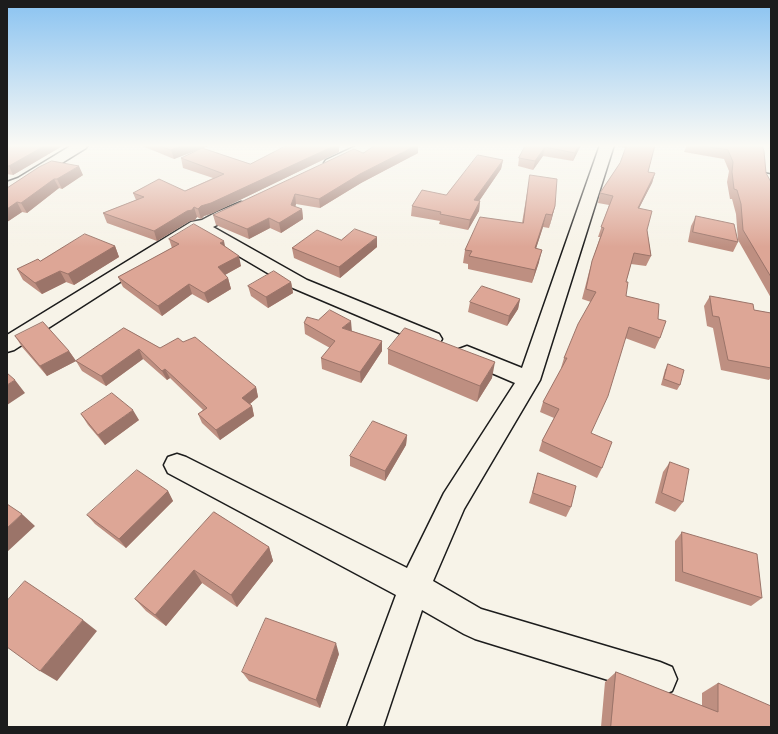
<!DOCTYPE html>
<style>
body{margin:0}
#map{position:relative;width:778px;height:734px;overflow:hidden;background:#f7f3e8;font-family:"Indie Flower",sans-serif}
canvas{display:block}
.frame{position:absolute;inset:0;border:8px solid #1c1c1c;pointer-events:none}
</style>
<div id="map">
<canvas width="778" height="734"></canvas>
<div class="frame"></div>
</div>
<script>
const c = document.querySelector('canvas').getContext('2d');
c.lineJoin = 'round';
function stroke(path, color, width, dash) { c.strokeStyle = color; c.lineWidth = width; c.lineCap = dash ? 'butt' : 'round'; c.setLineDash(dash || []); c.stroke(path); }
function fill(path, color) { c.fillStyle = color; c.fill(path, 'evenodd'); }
const minor = new Path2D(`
 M72,145H88L86,148L28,184L7,191V182L18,178Z
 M358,145H375L373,148L336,166L331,167L326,166L324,163L326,160Z
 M600,145H614L540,380L464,509L433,581L481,609L660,662L672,667L677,679L672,691L660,696L475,639L464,634L422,610L383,727H347L396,595L168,473L164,465L168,457L177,454L186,457L407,568L444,493L515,383L459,359L456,354L459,349L467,346L522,368Z
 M756,145H769L771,151V173L766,172L764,169Z
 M241,202L247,204L249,207L247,210L213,227L307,280L439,334L442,339L439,344L432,346L425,344L293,288L198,232L14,350L7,352V335L191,222L202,220L217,212Z`);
stroke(minor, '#1c1c1c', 3);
fill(minor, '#f7f3e8');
fill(new Path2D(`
 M7,145H64L13,175L7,174Z
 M140,145H211L202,148L250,164L295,145H339V152L213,213L204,216L201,219L197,217L195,220L190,221L157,241L107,223L103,213L136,200L133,193L185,191L213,178L183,168L181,158L202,148L174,159Z
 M526,145H581L573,161L543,156L533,170L518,166L519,158Z
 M617,145H655L648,172L655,173L652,183L639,208L647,230L651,256L646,266L631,264L626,282V296L658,319L660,338L655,349L625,338L591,433L602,468L597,478L539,451L542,441L554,418L540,412L543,402L562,368H561L564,358L591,302L582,299L589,272L600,237H598L609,205L598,203L600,193L620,163L626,148L617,146Z
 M687,145H762L766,173L771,182V298L738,240L736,214L732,199H730L727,182L729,171L724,159L684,152Z
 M363,153H418L361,183L320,208L296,204L295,207L302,209L303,219L281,233L270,228L249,239L216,225L213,215Z
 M503,160L501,169L479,201H480L479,211L468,230L439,224L440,221L411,216L412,206L446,195Z
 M39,167L83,175L62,189L59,188L27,213L22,212L7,222V188Z
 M530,175L555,206L549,228L543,227L536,248L539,262L532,283L468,269V264L463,263L465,250L522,223Z
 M696,216L738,242L733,252L688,242L691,226Z
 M169,239L225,247L241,266L225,275L228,278L231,289L208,303L192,294L162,316L123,287L118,277L172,248Z
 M341,240L377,247L340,278L294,258L292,248Z
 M115,246L119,257L74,285L66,282L42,294L23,280L17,269L40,261Z
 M291,282L293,293L268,308L251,296L248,286Z
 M710,296L754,310L771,313V377L769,380L721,370L713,328L707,326L704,306Z
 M520,299L518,309L507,326L468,312L470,302Z
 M304,323L352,331L382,341V351L361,383L322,369L321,358L330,348L305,334Z
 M124,328L160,348L183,342L256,387L258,397L250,404L252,406L254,416L220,440L202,423L198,414L203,410L170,378L167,380L143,359L106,386L82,371L76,361Z
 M15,336L69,351L76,361L47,376L22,347Z
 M388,349L492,378L477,402L388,364Z
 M668,364L680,385L677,390L661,385L665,370Z
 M81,414L139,420L105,445L88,425Z
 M407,435L406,445L385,481L350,466V456Z
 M670,462L683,502L675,512L655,503L663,472Z
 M538,473L571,507L566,517L529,503Z
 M168,491L173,501L126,548L95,524L87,515Z
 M214,512L269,547L273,561L237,607L202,583L166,626L146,611L135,599Z
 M682,532L762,598L751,606L675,581V541Z
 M339,654L320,708L249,681L242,672Z
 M616,672L702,706V693L718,683L771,727H601L605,682Z`), '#be8f81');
fill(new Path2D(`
 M46,145H64L13,175L9,166Z
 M185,145H211L174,159L171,150Z
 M336,145H339V152L213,213L204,216L201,219L198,209L201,206Z
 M417,145H418V153L361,183L320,208L319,199L360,174Z
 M579,145H581L573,161L575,153Z
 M545,147L543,156L533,170L535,161Z
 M503,160L501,169L473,210L474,200Z
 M79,166L83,175L62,189L57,179Z
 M655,173L652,183L634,218L638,208Z
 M54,179L59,188L27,213L21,203Z
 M295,194L296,204L293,214L302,209L303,219L281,233L279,223L291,205Z
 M480,201L479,211L468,230L470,220Z
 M17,202L22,212L7,222V209Z
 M555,206L552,218L549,228L552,215Z
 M194,207L197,217L195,220L190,221L157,241L154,231Z
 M546,214L543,227L532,261L535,248Z
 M269,218L270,228L249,239L247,229Z
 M377,237V247L340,278L339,267Z
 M224,241L226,251L220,243Z
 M115,246L119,257L74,285L68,274Z
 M542,250L539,262L532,283L535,270Z
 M239,256L241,266L221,277L218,267Z
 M60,271L66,282L42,294L35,283Z
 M228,278L231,289L208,303L204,293Z
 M291,282L293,293L268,308L266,297Z
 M189,284L192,294L162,316L158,306Z
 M520,299L518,309L507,326L509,316Z
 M351,321L352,332L342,328Z
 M382,341V351L361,383L360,372Z
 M139,349L143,359L106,386L101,376Z
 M69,351L76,361L47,376L40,366Z
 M495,362L492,378L477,402L480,386Z
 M165,369L170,378L167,380L162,371Z
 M15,380L25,393L7,405V385Z
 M256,387L258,397L245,408L242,398Z
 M252,406L254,416L220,440L216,430Z
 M133,410L139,420L105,445L98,435Z
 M407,435L406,445L385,481V471Z
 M168,491L173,501L126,548L119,539Z
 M22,514L35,526L7,552V528Z
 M269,547L273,561L237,607L231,595Z
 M194,570L202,583L166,626L155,615Z
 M83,620L97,631L57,681L40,671Z
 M336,643L339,654L320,708L316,700Z`), '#9b7469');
const building = new Path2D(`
 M7,145H46L9,166H7Z
 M158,145H185L171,150Z
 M288,145L292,146L295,145H336L211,203L201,206L198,209L194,207L192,210L187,211L154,231L103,213L144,197L133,193L159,179L185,191L224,174L181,158L202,148L250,164Z
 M376,145H417L360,174L319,199L295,194L291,205L302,209L279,223L269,218L247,229L213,215L354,149L363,153Z
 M526,145H579L575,153L545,147L535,161L519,158Z
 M627,145H655L648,172L655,173L638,208L652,211L647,230L651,256L634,253L626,282H628L626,296L659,304L658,319L666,321L660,338L629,327L608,396L591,433L612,442L602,468L542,441L559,409L543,402L567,358H564L578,324L596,292L586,289L592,261L604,228L601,227L613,196L600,193L620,163Z
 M694,145H762L764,151L766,173L771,182V277L743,230L741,204L737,190L734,189L732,172L733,162L728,150Z
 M478,155L503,160L474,200L480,201L470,220L440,214L441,212L412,206L422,190L446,195Z
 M52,161L79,166L57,179H54L21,203L17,202L7,209V188L39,167Z
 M530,175L557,179L555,206L552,215L546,214L535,248L542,250L535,270L469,256L472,251L465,250L480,217L523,223Z
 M696,216L734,224L738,242L693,232Z
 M194,224L224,241L220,243L239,256L218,267L228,278L204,293L189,284L158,306L118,277L179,244L169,239Z
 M355,229L377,237L339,267L292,248L317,230L341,240Z
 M85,234L115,246L68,274L60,271L35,283L17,269L38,259L40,261Z
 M274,271L291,282L266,297L248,286Z
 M482,286L520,299L509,316L470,302Z
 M710,296L753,304L754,310L771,313V368L728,360L719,317L713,316Z
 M330,310L351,321L342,328L382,341L360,372L321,358L335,341L304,323L307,317L318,320Z
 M43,322L69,351L40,366L15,336Z
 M124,328L160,348L178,338L183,342L195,337L256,387L242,398L252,406L216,430L198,414L207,408L165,369L162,371L139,349L101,376L76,361Z
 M405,328L495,362L480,386L388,349Z
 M668,364L684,370L680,385L664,379Z
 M7,373L15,380L7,385Z
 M112,393L133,410L98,435L81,414Z
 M373,421L407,435L385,471L350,456Z
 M670,462L689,469L683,502L662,493Z
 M137,470L168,491L119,539L87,515Z
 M538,473L576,486L571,507L533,493Z
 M7,504L22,514L7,528Z
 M214,512L269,547L231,595L194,570L155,615L135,599Z
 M682,532L757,554L762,598L683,572Z
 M25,581L83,620L40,671L7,647V601Z
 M266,618L336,643L316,700L242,672Z
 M616,672L718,712V683L771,706V727H611Z`);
fill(building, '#dda696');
stroke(building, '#9b7469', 1);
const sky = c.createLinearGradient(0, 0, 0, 247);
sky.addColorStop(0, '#8ac3f1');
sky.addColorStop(0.59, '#fbfaf5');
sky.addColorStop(1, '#fbfaf500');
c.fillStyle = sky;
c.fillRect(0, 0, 778, 247);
</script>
